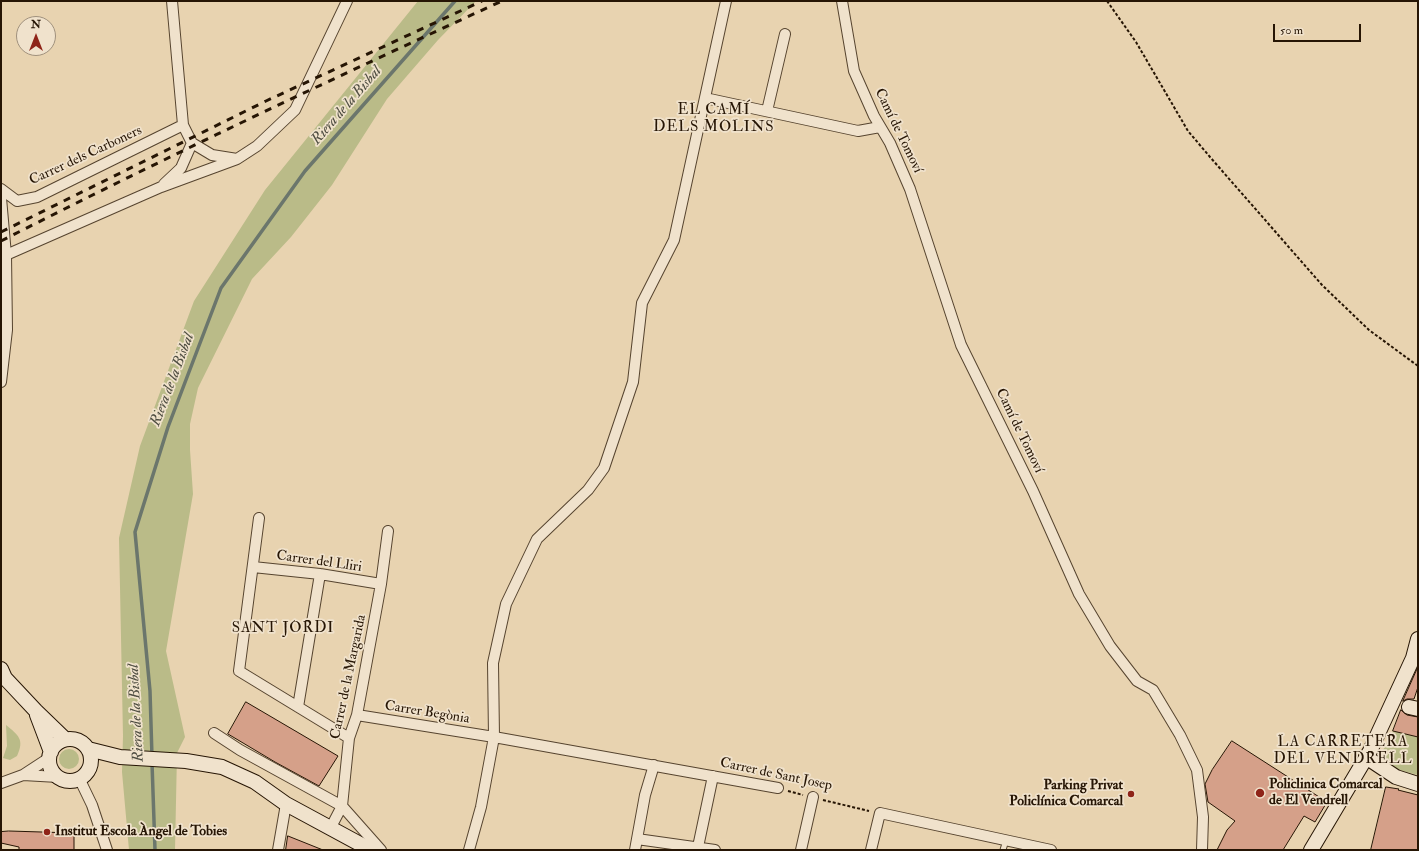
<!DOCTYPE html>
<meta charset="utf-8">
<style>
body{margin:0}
#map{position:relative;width:1419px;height:851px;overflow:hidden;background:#e8d3b0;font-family:"IM FELL Double Pica",serif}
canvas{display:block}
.frame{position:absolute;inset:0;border:2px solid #261504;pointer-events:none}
.north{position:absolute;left:16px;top:16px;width:40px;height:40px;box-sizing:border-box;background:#f0e2cc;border:1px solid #9f907c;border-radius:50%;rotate:0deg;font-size:11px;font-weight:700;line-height:16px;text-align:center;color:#261504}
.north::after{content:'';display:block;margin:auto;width:14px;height:18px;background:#8f2418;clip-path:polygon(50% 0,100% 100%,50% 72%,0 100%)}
.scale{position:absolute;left:1273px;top:24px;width:88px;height:18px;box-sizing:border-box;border:2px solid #261504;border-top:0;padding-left:5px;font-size:12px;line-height:14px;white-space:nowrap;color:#261504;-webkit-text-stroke:3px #f0e2cc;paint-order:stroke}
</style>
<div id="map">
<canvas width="1419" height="851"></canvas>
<div class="frame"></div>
<div class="north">N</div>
<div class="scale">50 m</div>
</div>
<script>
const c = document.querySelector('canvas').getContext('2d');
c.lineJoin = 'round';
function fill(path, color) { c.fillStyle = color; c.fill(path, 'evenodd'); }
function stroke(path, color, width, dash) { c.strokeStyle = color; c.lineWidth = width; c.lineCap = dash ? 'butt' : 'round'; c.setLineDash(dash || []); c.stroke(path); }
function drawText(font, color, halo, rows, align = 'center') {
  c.font = font + ' "IM FELL Double Pica",serif'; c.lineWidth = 3.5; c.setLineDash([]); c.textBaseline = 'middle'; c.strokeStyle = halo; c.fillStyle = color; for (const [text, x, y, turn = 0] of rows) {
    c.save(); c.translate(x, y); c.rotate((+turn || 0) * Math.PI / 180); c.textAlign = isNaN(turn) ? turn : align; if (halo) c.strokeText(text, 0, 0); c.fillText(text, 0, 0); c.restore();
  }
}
fill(new Path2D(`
 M418,1H476L438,40L387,99L332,185L291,237L252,279L198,388L190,424V450L193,494L166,651L185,737L177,753L175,850H129L122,772L123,736L119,538L140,446L194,301L265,190Z
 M6,725C18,735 25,739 17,756L10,760L3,758L7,746Z
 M1393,731L1418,737V775L1399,770L1380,756Z
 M59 759a10 10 0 1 1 20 0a10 10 0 1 1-20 0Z`), '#babb88');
stroke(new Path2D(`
 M152,757L150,691L135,532L168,427L221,288L305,171L455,1
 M152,763L155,850`), '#6b766c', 3.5);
const building = new Path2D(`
 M1418,667V687L1414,699H1407L1403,701Z
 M246,702L338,756L319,786L275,762L228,734Z
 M1401,710L1407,715L1418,717V737L1393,731Z
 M1232,741L1327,802L1315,822L1304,816L1283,850H1217L1227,830L1235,821L1208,802L1205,784L1212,770Z
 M1386,787L1399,789L1398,790L1418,795V850H1371Z
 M9,831L74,833V850H19V847L1,843V832Z
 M288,836L323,850H286Z`);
fill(building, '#d5a089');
stroke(building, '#261504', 1);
const lane = new Path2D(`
 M1003,850L1006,840`);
const street = new Path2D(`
 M172,1L183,125L192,143
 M842,1L854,71L874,116L890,143L910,189L961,345L1033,491L1079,594L1110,646L1137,681L1153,690L1180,735L1197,770L1203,817L1202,850
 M705,98L858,131L880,127
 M767,111L785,34
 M192,143L212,155L237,159L257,146L295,110L347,1
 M164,184L181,168L192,143
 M1,189L17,201L37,197L183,125
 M1,198L6,255L7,330L1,382
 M6,255L161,187L237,159
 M259,518L239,671L349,738
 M253,567L320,574L381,584
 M298,707L320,574
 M357,715L494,737L778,788
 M214,733L240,750L342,806L381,850
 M23,775L58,777
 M79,778L92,805L107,850
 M1,783L23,775L49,758
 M331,827L342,806L349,738L357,715L381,584L388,531
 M637,839L715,850
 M698,847L713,776
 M278,850L286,804
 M469,850L481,807L494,737L493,663L506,604L537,539L588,490L604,468L633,382L642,303L674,240L726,1
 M635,850L645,795L654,765
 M801,850L813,797
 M871,850L880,813L1051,850`);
const secondary = new Path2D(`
 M1,669L5,678L36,711L65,739
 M1409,707L1418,709
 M37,715L51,752
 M49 760a21 21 0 1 1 42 0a21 21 0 1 1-42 0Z
 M88,749L120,757L186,761L222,767L255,782L286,804L371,850
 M1366,757L1396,777L1418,784
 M1311,850L1370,751L1413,658L1418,639`);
stroke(lane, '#56442f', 7);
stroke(street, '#56442f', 12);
stroke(secondary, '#261504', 16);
stroke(new Path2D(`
 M1107,1L1136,42L1188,131L1210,157L1322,285L1369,330L1418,366
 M788,791L803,795
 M823,800L869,811`), '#261504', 2, [3, 2]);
stroke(lane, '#f0e2cc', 5);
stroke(street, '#f0e2cc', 10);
stroke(secondary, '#f0e2cc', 14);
stroke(new Path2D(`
 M1,232L266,101L482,1
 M1,241C166,157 334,78 502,1`), '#261504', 3, [7, 7]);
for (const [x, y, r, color] of [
 [1260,793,5,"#8f2418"],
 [1131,794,4,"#8f2418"],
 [47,832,4,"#8f2418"]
]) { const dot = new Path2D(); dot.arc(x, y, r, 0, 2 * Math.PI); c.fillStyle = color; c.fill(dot); stroke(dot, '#f0e2cc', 1.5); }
drawText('14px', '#261504', '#f0e2cc', [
 ["Camí de Tomoví",898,131,64],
 ["Carrer dels Carboners",86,156,-25],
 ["Camí de Tomoví",1019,431,64],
 ["Carrer del Lliri",319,562,8],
 ["Carrer de la Margarida",349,677,-78],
 ["Carrer Begònia",427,713,9],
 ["Carrer de Sant Josep",776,775,12]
]);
drawText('bold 14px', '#261504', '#f0e2cc', [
 ["Policlinica Comarcal",1269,785],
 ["de El Vendrell",1269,801],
 ["Parking Privat",1123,786,"right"],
 ["Policlínica Comarcal",1123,802,"right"],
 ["Institut Escola Àngel de Tobies",55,832]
], 'left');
drawText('italic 15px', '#4e4d41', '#f0e2cc', [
 ["Riera de la Bisbal",347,106,-49],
 ["Riera de la Bisbal",173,380,-69],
 ["Riera de la Bisbal",137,713,-93]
]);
c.letterSpacing = '1px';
drawText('15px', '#261504', '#f0e2cc', [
 ["EL CAMÍ",714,111],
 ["DELS MOLINS",714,128],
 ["SANT JORDI",283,629],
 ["LA CARRETERA",1343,743],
 ["DEL VENDRELL",1343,760]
]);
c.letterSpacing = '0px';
</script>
